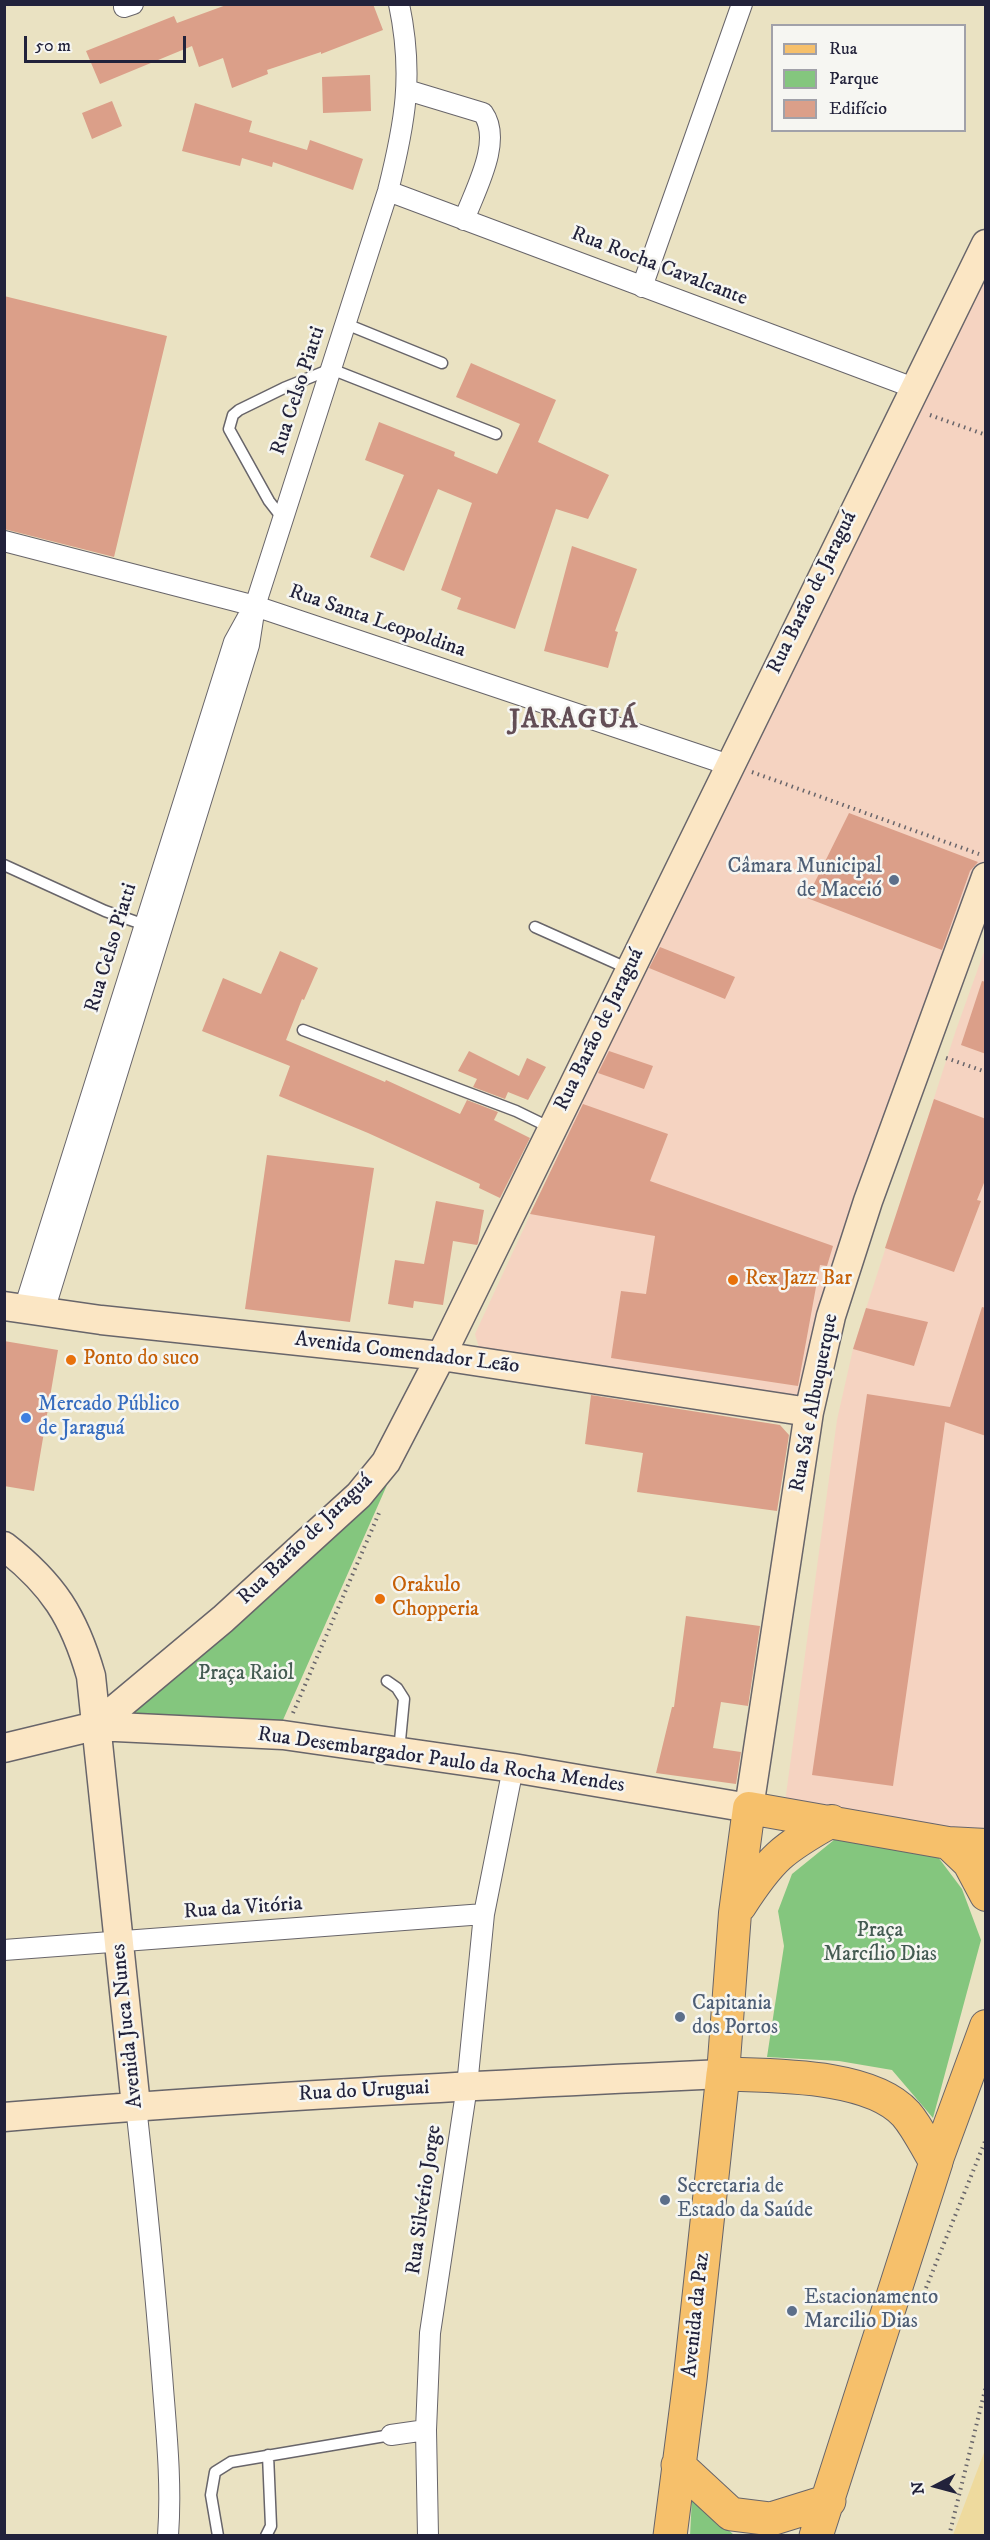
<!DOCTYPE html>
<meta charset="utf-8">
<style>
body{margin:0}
#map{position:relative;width:990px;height:2540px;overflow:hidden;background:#eae2c2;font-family:"IM FELL DW Pica",serif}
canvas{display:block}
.frame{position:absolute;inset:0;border:6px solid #22223b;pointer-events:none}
.legend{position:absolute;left:771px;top:24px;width:195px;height:108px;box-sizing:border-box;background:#f6f6f2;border:2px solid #a1a1a9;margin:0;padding:8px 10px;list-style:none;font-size:18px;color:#22223b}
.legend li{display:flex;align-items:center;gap:12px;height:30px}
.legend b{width:30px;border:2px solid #a1a1a9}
.north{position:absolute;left:906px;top:2456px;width:60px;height:60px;-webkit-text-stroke:4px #f6f6f2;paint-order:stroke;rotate:264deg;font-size:16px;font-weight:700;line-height:24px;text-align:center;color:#22223b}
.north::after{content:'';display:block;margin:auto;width:21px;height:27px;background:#22223b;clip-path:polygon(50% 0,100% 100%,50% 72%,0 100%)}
.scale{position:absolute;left:24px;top:36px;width:162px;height:27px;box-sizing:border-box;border:3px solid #22223b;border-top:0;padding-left:8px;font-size:18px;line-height:21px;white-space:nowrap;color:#22223b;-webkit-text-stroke:4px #f6f6f2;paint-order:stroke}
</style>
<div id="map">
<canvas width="990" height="2540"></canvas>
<div class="frame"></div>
<ul class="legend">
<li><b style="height:8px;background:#f6c06b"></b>Rua</li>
<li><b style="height:16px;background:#84c67e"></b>Parque</li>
<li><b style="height:16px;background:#db9f89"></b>Edifício</li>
</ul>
<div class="north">N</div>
<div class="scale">50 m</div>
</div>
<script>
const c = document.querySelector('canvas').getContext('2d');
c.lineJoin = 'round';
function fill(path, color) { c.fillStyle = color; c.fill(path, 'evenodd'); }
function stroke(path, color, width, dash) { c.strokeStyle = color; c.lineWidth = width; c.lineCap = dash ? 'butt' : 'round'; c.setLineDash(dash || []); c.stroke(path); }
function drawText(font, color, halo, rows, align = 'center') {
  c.font = font + ' "IM FELL DW Pica",serif'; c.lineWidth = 5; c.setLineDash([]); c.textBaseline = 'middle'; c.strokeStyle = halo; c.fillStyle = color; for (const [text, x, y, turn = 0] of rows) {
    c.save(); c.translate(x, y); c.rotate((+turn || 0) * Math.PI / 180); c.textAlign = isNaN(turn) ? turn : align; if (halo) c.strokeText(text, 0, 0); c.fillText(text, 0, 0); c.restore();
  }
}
fill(new Path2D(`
 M985,273V867L808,1398L479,1348L475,1334L617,1027Z
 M985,949V1836L785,1802L837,1420L853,1349L956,1030Z`), '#f5d3c1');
fill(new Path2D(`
 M387,1485L279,1729L125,1716Z
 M834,1840H871L938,1857L962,1889L981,1940L933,2118L892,2070L839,2061L767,2057L784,1946L778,1911L792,1874Z
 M692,2497L734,2535L690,2536Z`), '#84c67e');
fill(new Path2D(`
 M985,2450V2535H953Z`), '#eeda9e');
fill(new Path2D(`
 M229,4H373L383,30L321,54V52L267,70L268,74L232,88L223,58L199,67L192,46L100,84L86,51L174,16L177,23Z
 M370,75L371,111L323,113L322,77Z
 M112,101L122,126L92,139L82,113Z
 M195,103L252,121L249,132L307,150L310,140L363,159L353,190L273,162L272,167L242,158L240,166L182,151Z
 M4,296L167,336L114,557L4,529Z
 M471,363L556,400L538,442L609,475L588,519L556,509L515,629L457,609L461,598L441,590L472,503L438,489L404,571L370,557L404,475L365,460L379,422L455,452L454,456L497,474L520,424L456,397Z
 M572,546L637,569L615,631L618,632L608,668L544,651Z
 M849,813L978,862L970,871L942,950L807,898Z
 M660,947L735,977L725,999L649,968Z
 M280,951L318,968L304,1000L302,999L286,1040L385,1082L386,1080L460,1114L467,1100L498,1112L494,1120L530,1138L500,1198L479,1188L480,1184L368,1133L279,1096L290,1066L202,1031L223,978L261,994Z
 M982,981L986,982V1054L961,1045Z
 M469,1051L519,1076L527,1058L546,1067L528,1100L508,1092L505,1099L473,1087L477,1079L458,1071Z
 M609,1051L653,1066L644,1089L598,1073Z
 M934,1099L986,1119V1178L977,1200L981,1201L954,1272L885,1248Z
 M583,1104L668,1134L650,1181L833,1246L827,1266L820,1265L798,1386L611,1358L621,1291L646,1294L655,1236L530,1214Z
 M267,1155L374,1168L350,1322L245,1309Z
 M436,1201L484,1210L478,1243L477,1245L453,1241L443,1305L414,1301L413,1308L388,1304L395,1260L424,1264Z
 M982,1307L986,1308V1436L945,1422L893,1786L812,1775L867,1394L950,1407Z
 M866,1308L928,1322L914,1366L853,1349Z
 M4,1341L58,1350L34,1491L4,1486Z
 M591,1395L780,1425L789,1435L777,1511L637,1492L643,1453L585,1444Z
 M686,1616L760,1626L748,1706L721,1702L713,1748L741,1752L736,1784L656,1773L672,1707H674Z`), '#db9f89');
const lane = new Path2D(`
 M346,324L442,363
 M283,519L269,501L229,429L233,415L239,410L284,388L331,369L496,434
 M4,865L105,911L145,925
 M535,927L629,969
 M303,1030L516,1111L551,1128
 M387,1681L397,1688L404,1699L399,1751
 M218,2536L211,2495L215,2472L231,2462L391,2435
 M266,2536L271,2526L268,2455`);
const street = new Path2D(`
 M124,7L133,4
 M407,90L483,113C503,141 475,190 464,220
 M388,191L914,388
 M642,287L742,4
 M4,541L255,606L729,765
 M24,1309L234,642L250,613
 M44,1311L249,645L255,606L388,191C405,123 414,75 399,4
 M4,1950L484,1914
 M136,2106C146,2196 155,2285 162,2375C166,2429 172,2482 168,2536
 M391,2435L426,2430
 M428,2536L426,2430L430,2333L467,2086L484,1914L513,1768`);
const secondary = new Path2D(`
 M4,1306L101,1320L441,1356L809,1412
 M4,1546C53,1584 74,1617 91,1676L136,2106
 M95,1726L223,1619L359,1495L386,1462L441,1356L986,244
 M4,1748L95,1726L283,1735L513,1768L749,1808L809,1412L831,1316L868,1201L986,877
 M4,2117C244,2097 483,2085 723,2074`);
const primary = new Path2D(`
 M948,1843L969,1863L986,1895
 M740,1906C771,1858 782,1849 832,1821
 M723,2074L735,1913L749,1808L948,1843L986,1845
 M936,2162L986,2026`);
const highway = new Path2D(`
 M678,2465L731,2514L771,2519L829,2501
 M670,2536L690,2380L723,2074C774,2076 870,2074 906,2114C918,2128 926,2146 936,2162L816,2536`);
stroke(lane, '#68656a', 13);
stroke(street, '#68656a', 22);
stroke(secondary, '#68656a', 31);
stroke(primary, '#68656a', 34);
stroke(highway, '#68656a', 35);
stroke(new Path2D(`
 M930,415L986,435
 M752,772L979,854
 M946,1058L986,1072
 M293,1713L379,1513
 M926,2288L986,2139
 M949,2536L986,2386`), '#68656a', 4, [1.5, 4.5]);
stroke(lane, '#fff', 10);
stroke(street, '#fff', 20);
stroke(secondary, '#fbe6c4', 28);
stroke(primary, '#f6c06b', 32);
stroke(highway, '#f6c06b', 33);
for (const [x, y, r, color] of [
 [894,880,6,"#5c6f8a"],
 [733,1280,6,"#e8710a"],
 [71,1360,6,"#e8710a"],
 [26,1418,6,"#3f7fe0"],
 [380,1599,6,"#e8710a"],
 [680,2017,6,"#5c6f8a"],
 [665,2200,6,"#5c6f8a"],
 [792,2311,6,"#5c6f8a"]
]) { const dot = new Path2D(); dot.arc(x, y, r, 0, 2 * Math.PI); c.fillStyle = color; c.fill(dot); stroke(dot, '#f6f6f2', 2); }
drawText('21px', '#22223b', '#f6f6f2', [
 ["Rua Rocha Cavalcante",659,267,21],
 ["Rua Celso Piatti",299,391,-72],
 ["Rua Barão de Jaraguá",813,593,-64],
 ["Rua Santa Leopoldina",377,622,19],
 ["Rua Celso Piatti",112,948,-73],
 ["Rua Barão de Jaraguá",600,1030,-64],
 ["Avenida Comendador Leão",407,1354,7],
 ["Rua Sá e Albuquerque",815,1403,-79],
 ["Rua Barão de Jaraguá",306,1540,-44],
 ["Rua Desembargador Paulo da Rocha Mendes",441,1761,8],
 ["Rua da Vitória",243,1909,-4],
 ["Avenida Juca Nunes",128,2026,-96],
 ["Rua do Uruguai",364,2092,-3],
 ["Rua Silvério Jorge",425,2200,-82],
 ["Avenida da Paz",697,2315,-84]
]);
drawText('21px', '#4e5e75', '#f6f6f2', [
 ["Câmara Municipal",882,868,"right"],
 ["de Maceió",882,892,"right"],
 ["Capitania",692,2005],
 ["dos Portos",692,2029],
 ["Secretaria de",677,2188],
 ["Estado da Saúde",677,2212],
 ["Estacionamento",804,2299],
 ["Marcilio Dias",804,2323]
], 'left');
drawText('21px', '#c56008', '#f6f6f2', [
 ["Rex Jazz Bar",745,1280],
 ["Ponto do suco",83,1360],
 ["Orakulo",392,1587],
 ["Chopperia",392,1611]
], 'left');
drawText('21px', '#366cbe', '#f6f6f2', [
 ["Mercado Público",38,1406],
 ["de Jaraguá",38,1430]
], 'left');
drawText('21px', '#445b52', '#f6f6f2', [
 ["Praça Raiol",246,1675],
 ["Praça",880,1932],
 ["Marcílio Dias",880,1956]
]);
c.letterSpacing = '1.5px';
drawText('bold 27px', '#634e56', '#f6f6f2', [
 ["JARAGUÁ",574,721]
]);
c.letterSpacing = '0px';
</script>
